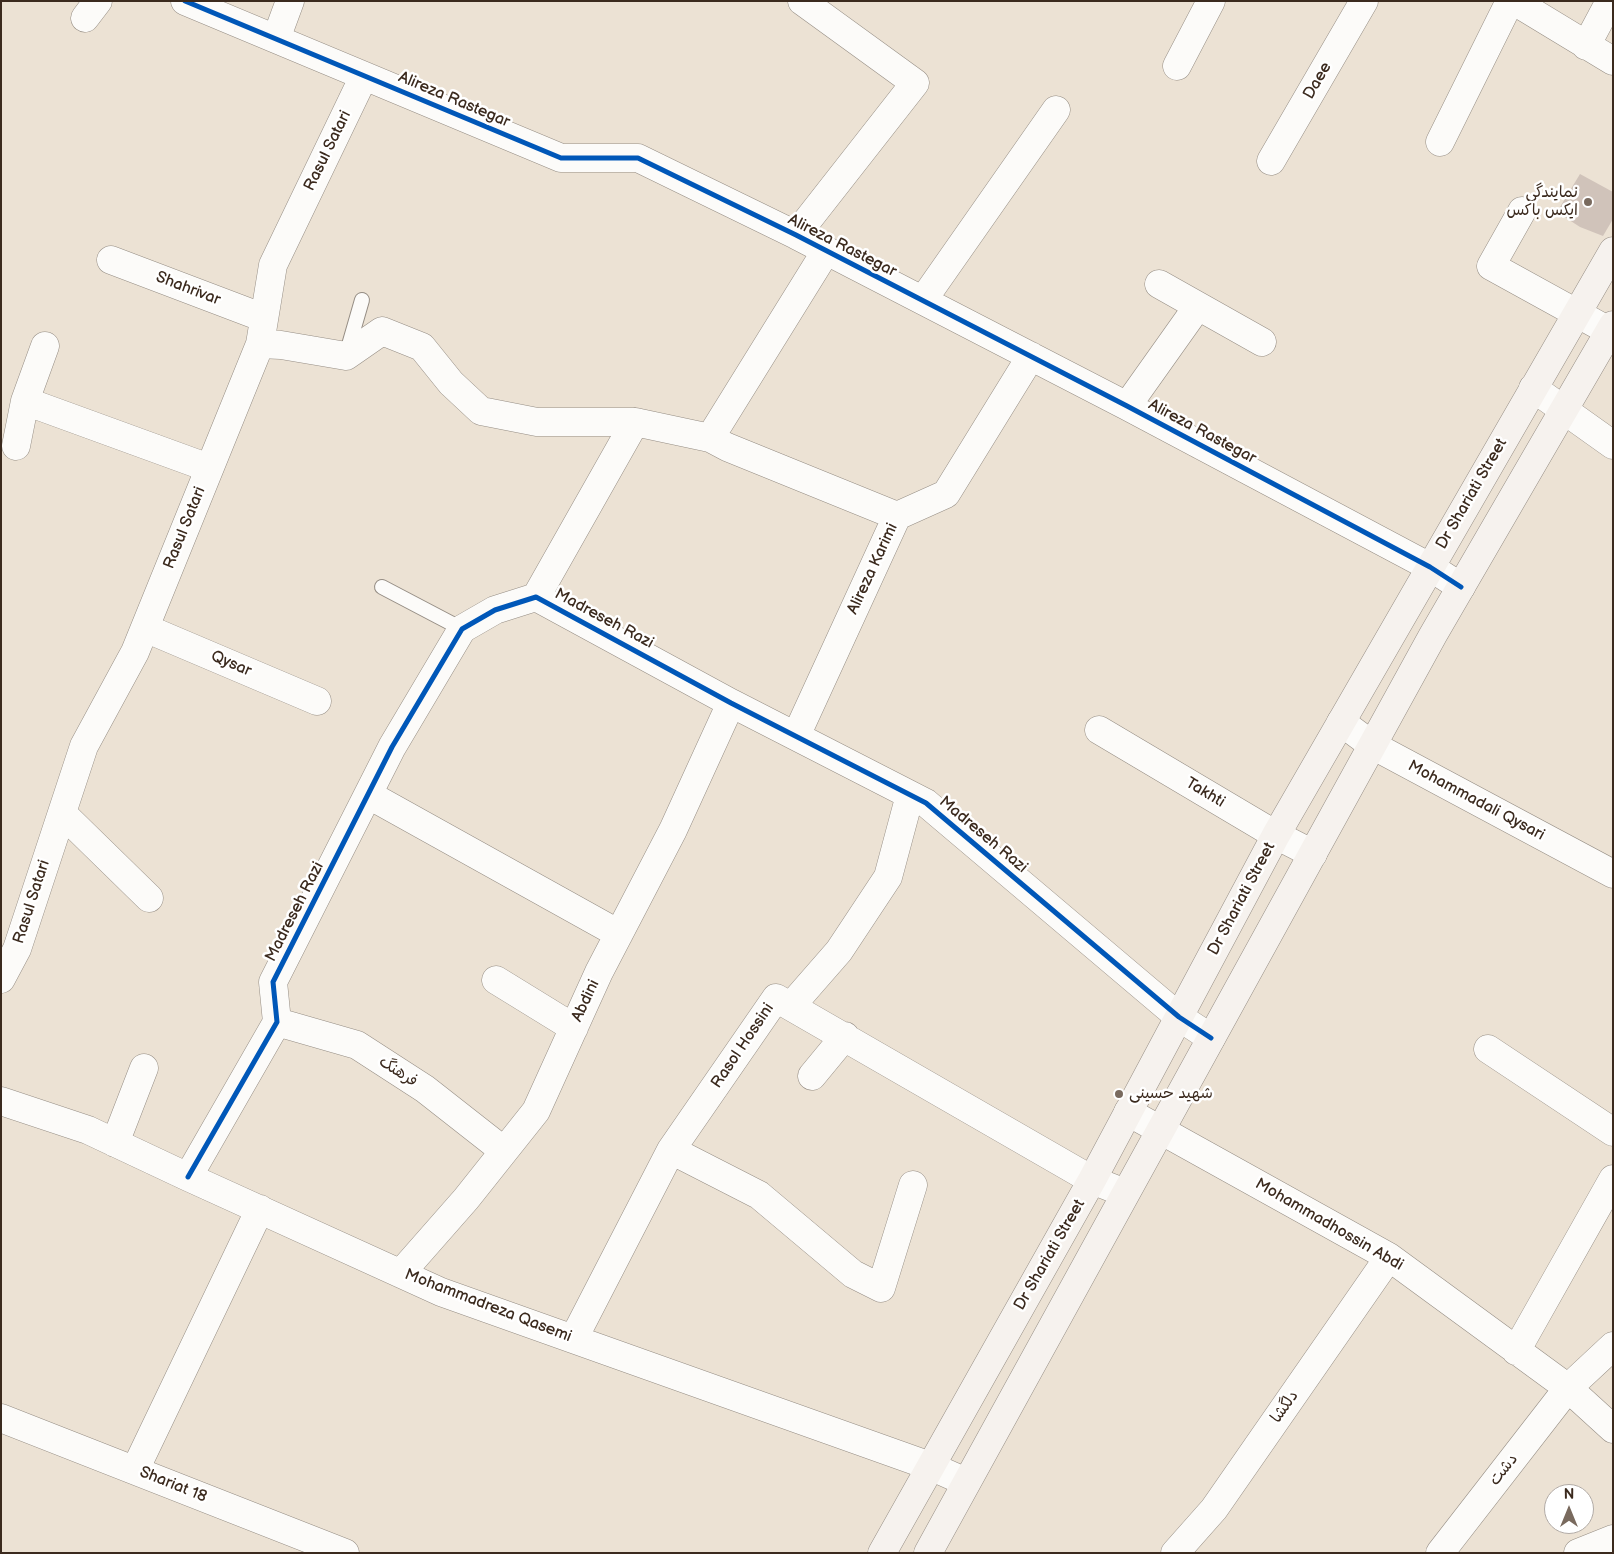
<!DOCTYPE html>
<meta charset="utf-8">
<style>
body{margin:0}
#map{position:relative;width:1614px;height:1554px;overflow:hidden;background:#ece2d4;font-family:"Balsamiq Sans",sans-serif}
canvas{display:block}
.frame{position:absolute;inset:0;border:2px solid #3b2a1e;pointer-events:none}
.north{position:absolute;left:1544px;top:1484px;width:50px;height:50px;box-sizing:border-box;background:#fff;border:1px solid #b1aaa5;border-radius:50%;rotate:0deg;font-size:14px;font-weight:700;line-height:20px;text-align:center;color:#3b2a1e}
.north::after{content:'';display:block;margin:auto;width:18px;height:22px;background:#796a5e;clip-path:polygon(50% 0,100% 100%,50% 72%,0 100%)}
</style>
<div id="map">
<canvas width="1614" height="1554"></canvas>
<div class="frame"></div>
<div class="north">N</div>
</div>
<script>
const c = document.querySelector('canvas').getContext('2d');
c.lineJoin = 'round';
function fill(path, color) { c.fillStyle = color; c.fill(path, 'evenodd'); }
function stroke(path, color, width, dash) { c.strokeStyle = color; c.lineWidth = width; c.lineCap = dash ? 'butt' : 'round'; c.setLineDash(dash || []); c.stroke(path); }
function drawText(font, color, halo, rows, align = 'center') {
  c.font = font + ' "Balsamiq Sans","Playpen Sans Arabic",sans-serif'; c.lineWidth = 5; c.setLineDash([]); c.textBaseline = 'middle'; c.strokeStyle = halo; c.fillStyle = color; for (const [text, x, y, turn = 0] of rows) {
    c.save(); c.translate(x, y); c.rotate((+turn || 0) * Math.PI / 180); c.textAlign = isNaN(turn) ? turn : align; if (halo) c.strokeText(text, 0, 0); c.fillText(text, 0, 0); c.restore();
  }
}
fill(new Path2D(`
 M1580,174L1613,192V219L1603,236L1580,227L1557,212Z`), '#d0c3ba');
const service = new Path2D(`
 M347,352L362,300
 M382,587L462,629`);
const minor = new Path2D(`
 M185,1L561,158H638L796,235L1127,406L1430,567L1461,587
 M1514,1L1613,61
 M85,18L98,1
 M276,39L290,1
 M1586,46L1610,1
 M1177,66L1211,1
 M1440,142L1510,1
 M1271,161L1364,1
 M1522,211L1491,266L1609,331
 M796,235L915,83L802,1
 M111,260L264,318
 M1159,284L1262,342
 M923,300L1056,110
 M260,344L281,345L346,356L382,331L422,347L451,383L481,411L537,422H635L710,438L727,447L897,516
 M1533,388L1613,445
 M25,401L209,468
 M1127,406L1198,306
 M710,438L826,251
 M16,446L25,401L45,346
 M536,597L635,422
 M145,628L317,701
 M1341,722L1372,745L1613,874
 M1099,730L1276,835L1313,854
 M796,736L897,516L946,494L1031,356
 M369,795L619,934
 M62,813L149,898
 M1,979L17,949L84,746L135,652L260,344L273,265L364,76
 M496,980L574,1028
 M791,1006L839,951L888,877L910,795
 M277,1022L357,1045L425,1089L504,1151
 M1488,1049L1613,1132
 M812,1076L845,1036
 M1,1101L88,1130L188,1177L441,1292L930,1466L966,1482
 M1128,1112L1389,1257L1568,1388L1613,1429
 M115,1143L144,1068
 M671,1150L759,1195L853,1274L881,1288L913,1185
 M188,1177L277,1022L273,982L392,747L462,629L495,610L536,597L731,703L926,803L1179,1017L1211,1038
 M401,1273L466,1199L536,1111L599,972L673,830L731,703
 M574,1338L671,1150L776,998L1092,1180L1125,1193
 M1516,1351L1613,1179
 M1,1418L345,1553
 M135,1470L260,1209
 M1175,1553L1214,1509L1389,1257
 M1440,1553L1568,1388L1613,1346
 M1578,1553L1613,1539`);
const secondary = new Path2D(`
 M882,1553L1092,1180L1276,835L1613,251
 M928,1553L1433,635L1613,325`);
stroke(service, '#958d84', 16);
stroke(minor, '#958d84', 29);
stroke(secondary, '#958d84', 29);
stroke(service, '#fcfbf9', 14);
stroke(minor, '#fcfbf9', 28);
stroke(secondary, '#f6f2ee', 28);
stroke(new Path2D(`
 M185,1L561,158H638L796,235L1127,406L1430,567L1461,587
 M188,1177L277,1022L273,982L392,747L462,629L495,610L536,597L731,703L926,803L1179,1017L1211,1038`), '#0057b8', 5);
for (const [x, y, r, color] of [
 [1588,202,5,"#796a5e"],
 [1119,1094,5,"#796a5e"]
]) { const dot = new Path2D(); dot.arc(x, y, r, 0, 2 * Math.PI); c.fillStyle = color; c.fill(dot); stroke(dot, '#fff', 2); }
drawText('16px', '#3b2a1e', '#fff', [
 ["Daee",1318,81,-60],
 ["Alireza Rastegar",454,100,23],
 ["Rasul Satari",328,151,-64],
 ["Alireza Rastegar",842,246,27],
 ["Shahrivar",188,289,21],
 ["Alireza Rastegar",1202,432,28],
 ["Dr Shariati Street",1472,494,-60],
 ["Rasul Satari",185,528,-68],
 ["Alireza Karimi",873,569,-65],
 ["Madreseh Razi",604,619,28],
 ["Qysar",231,664,23],
 ["Takhti",1205,793,31],
 ["Mohammadali Qysari",1476,801,28],
 ["Madreseh Razi",983,835,40],
 ["Dr Shariati Street",1242,899,-62],
 ["Rasul Satari",32,902,-72],
 ["Madreseh Razi",295,912,-63],
 ["Abdini",586,1001,-65],
 ["Rasol Hossini",743,1046,-56],
 ["فرهنگ",398,1072,33],
 ["Mohammadhossin Abdi",1329,1225,30],
 ["Dr Shariati Street",1050,1255,-60],
 ["Mohammadreza Qasemi",488,1306,21],
 ["دلگشا",1285,1407,-55],
 ["دشت",1504,1470,-52],
 ["Shariat 18",173,1485,22]
]);
drawText('16px', '#3b2a1e', '#fff', [
 ["نمایندگی",1578,193],
 ["ایکس باکس",1578,211],
 ["شهید حسینی",1129,1094,"left"]
], 'right');
</script>
